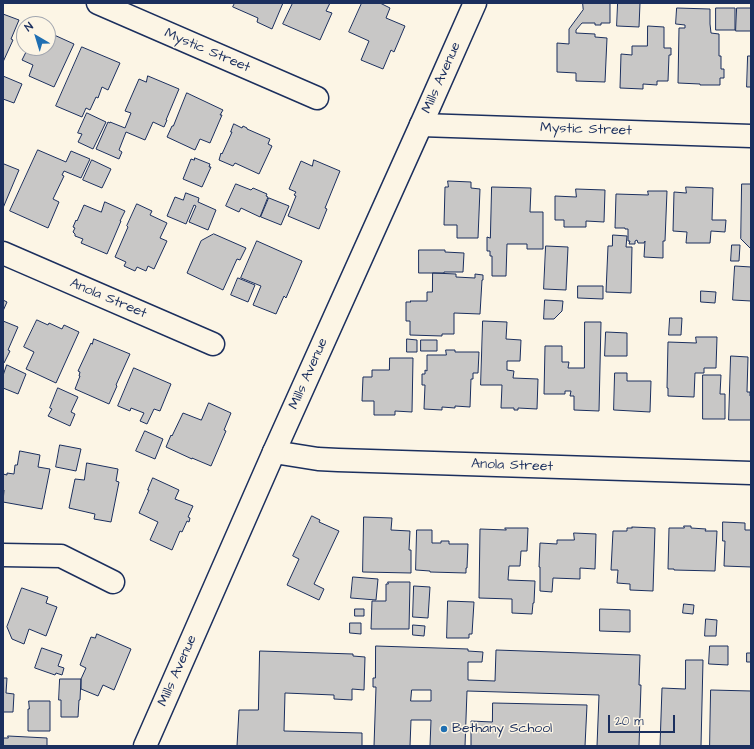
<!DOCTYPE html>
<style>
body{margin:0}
#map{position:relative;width:754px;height:749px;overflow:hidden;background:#fcf5e5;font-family:"Architects Daughter",sans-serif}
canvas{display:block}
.frame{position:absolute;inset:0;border:4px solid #1b2f5e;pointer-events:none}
.north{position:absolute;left:16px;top:16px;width:40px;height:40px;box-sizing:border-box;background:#fcf5e5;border:1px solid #a2a6af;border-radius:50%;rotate:322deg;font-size:11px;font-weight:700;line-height:16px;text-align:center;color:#1b2f5e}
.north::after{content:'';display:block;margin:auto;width:14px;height:18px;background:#1f6fb2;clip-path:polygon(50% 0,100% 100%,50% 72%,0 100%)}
.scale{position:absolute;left:608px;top:715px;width:67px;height:18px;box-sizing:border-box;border:2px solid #1b2f5e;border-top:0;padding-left:5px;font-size:12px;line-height:14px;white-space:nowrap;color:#1b2f5e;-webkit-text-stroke:3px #fcf5e5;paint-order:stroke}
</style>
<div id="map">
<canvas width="754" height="749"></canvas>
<div class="frame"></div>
<div class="north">N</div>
<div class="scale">20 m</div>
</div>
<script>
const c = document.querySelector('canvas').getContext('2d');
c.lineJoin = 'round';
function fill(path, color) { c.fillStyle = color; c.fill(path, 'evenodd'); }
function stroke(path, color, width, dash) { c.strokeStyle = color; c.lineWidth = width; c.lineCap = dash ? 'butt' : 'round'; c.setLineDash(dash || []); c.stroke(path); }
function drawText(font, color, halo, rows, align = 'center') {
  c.font = font + ' "Architects Daughter",sans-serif'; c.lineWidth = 3; c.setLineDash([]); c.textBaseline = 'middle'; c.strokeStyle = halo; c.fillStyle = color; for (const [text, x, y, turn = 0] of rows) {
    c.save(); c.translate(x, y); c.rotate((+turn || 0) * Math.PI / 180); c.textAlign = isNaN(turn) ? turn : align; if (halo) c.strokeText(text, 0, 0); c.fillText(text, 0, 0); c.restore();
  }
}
const building = new Path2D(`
 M235,3H283L272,29L257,22L258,18L233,7Z
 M293,3H330L326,11L332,13L320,40L283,24Z
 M362,3H380L390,8L386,18L405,26L394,52L391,50L383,69L361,60L369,41L349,32Z
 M583,3H610V23H601V25H595V23H582L576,30V33L595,34V37L607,38L605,82L576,81V73L557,72V43L569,44V29L583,10Z
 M618,3H640L639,27L617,26Z
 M677,8L710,9V24L711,33L719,34V56H721V69H724V78H720V85H700V84L678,83L679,28H685V25L676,24Z
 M716,8H735V30H716Z
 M737,8H751V31H736Z
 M3,14L19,20L11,39L13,40L3,62Z
 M648,26L664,27V48H671V55H669L668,81H657V85L643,84V89L620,88L621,54L632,55V46H647Z
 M48,33L52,35V34L74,44L54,87L29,76L33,65L22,60L28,48H48Z
 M82,47L120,63L108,90L102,87L98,98L96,97L90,110L86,108L82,117L56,106Z
 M748,56H751V87H747Z
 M3,76L22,84L14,103L3,99Z
 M148,76L179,89L166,120H167L164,127L153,122L145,140L126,132L119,150L122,152L119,159L96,149L108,122L110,123V122L125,128L131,113L125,111L139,79L146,82Z
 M187,93L223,110L220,115H222L210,143L200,139L195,150L167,137L172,126H173Z
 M87,113L106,122L93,149L78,142L82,134L78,133Z
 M234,124L242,128L243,126L247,128V129L270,139L268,144L272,146L259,174L235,163L233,166L219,160L221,153L222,154L232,132H231Z
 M38,150L66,162L71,151L90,159L81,178L64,171L62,175L64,176L53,199L59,202L48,228L10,211Z
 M195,158L210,164L209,167H211L202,187L183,179L191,159L194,160Z
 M92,160L111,169L102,188L83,180Z
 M314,160L340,171L325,208L327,209L319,229L288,216L296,196L294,195L296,192L289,189L301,161L312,166Z
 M4,164L19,170L3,208V167Z
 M448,181L471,182V188L480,189L478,238H457V225H444L445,187H448Z
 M236,184L251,190L253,188L267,194L266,196L268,197L260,217L241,208L239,212L226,206Z
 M742,184H751V249L741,239Z
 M492,187L531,188L530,212H543V249H527V244H507L506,276H492V256H490V251H487V237L490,238Z
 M686,187L713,188L712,220H726L725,232L711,231L710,243H686L687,232L673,231L674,192L686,193Z
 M576,189L605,190L604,222L586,221V227H564V220H555V196L576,197Z
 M648,191H667L665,241H663V258L644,257L645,241L644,243H638L637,240L635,241V244H629L630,241H628V229H625V228H615L616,194L648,195Z
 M186,193L199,198L198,202L216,210L208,230L189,222L196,206L194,205L186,224L167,216L175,197L183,200Z
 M269,198L289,206L281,225L261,217Z
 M105,202L125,211L120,221H121L107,254L81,243L83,239L75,236V234L73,232L75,228L73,227L76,220L77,221L84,205L101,212Z
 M137,204L152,211L150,215L167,223L160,238L167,241L154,269L148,266L146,271L137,267L135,271L124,266L126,262L115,257L128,227L127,226Z
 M214,234L246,248L240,260L237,259L223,290L187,273L201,241Z
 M613,235L627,236L626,247H632L631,293L606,292L608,246H612Z
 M257,241L302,261L286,298L284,296L276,314L253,305L261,286L241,278Z
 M732,245H740L739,261H731Z
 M546,246L568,247L566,290L544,289Z
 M419,250H445V252L464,253L463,272H444V273H419Z
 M735,266L751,267V301L733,300Z
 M433,273L456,274V277L475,278V274L483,275V280H482L480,314L454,313V334H442V336L410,335V321H406V302H411L410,301H427V292H432Z
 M238,278L255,285L248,302L231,295Z
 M578,286H603V299L578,298Z
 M701,291L716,292L715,303L701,302Z
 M3,300L7,302L3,311Z
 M545,300L563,301L562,311L554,319H544Z
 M670,318H682L681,335H669Z
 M37,320L48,325L49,323L62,329L64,325L79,332L56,383L26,369L34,352L24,347Z
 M3,321L18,327L8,350L10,351L4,363L3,362Z
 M483,321L507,322L506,339L521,340L520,361H507V370L514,371L513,378L538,379L537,409L518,408V410H514V408H501L502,385H481Z
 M585,322H601L599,411L574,410V396H570L571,391H565V394H544L545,346H562V362H569L568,368H584Z
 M606,332L627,333V356H605Z
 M696,337H717L716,368H704V373H695L694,397L668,396V388H667L668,342L696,343Z
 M94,339L130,354L116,385L117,386L109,404L75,389L80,376H79L80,372L78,371L91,343L92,344Z
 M407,339L417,340V352H407Z
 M421,340H437V351H421Z
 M446,350H455V352H479L478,373H473V379H471L470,407L455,406V408L442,407V410L424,409L425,385H422V374H425V370L427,371V355H446Z
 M731,356L748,357L747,392H750V396H751V420H729Z
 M390,358H413L412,412L395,411V415H374V401H362L363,377H372V370H389Z
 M7,365L26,374L18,394L3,388V376Z
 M134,368L171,384L160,411L154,409L147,424L140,421L144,413L131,408L130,411L118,406Z
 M615,373H627V381H651L650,412L614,410Z
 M703,375H721L720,394H725V419H703Z
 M58,388L78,397L71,412L75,414L70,426L48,416L52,409L50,408Z
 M209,403L231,413L224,430L226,431L211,466L192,458V459L166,447L171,435L172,436L183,413L201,420Z
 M145,431L163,439L155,459L136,451Z
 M60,445L81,449L76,471L56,467Z
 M20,451L40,455L38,467L50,469L42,509L3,502L4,490L3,489V474L7,475V473L14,474L15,465H17Z
 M87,463L118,469L116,481L119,482L111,522L94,519L95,514L69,508L75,479L84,480Z
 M153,478L179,490L175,499L193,506L188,517L190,518L189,522L187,521L182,532L180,531L172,550L150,540L158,522L139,513L149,490H148Z
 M312,516L320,520L319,522L339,531L314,584L324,589L319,600L287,585L299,559L293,556Z
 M364,517L392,518L391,530L410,531L409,550H411V573L363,572Z
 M723,522L745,523V530H751V567L724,566L725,541H723Z
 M684,526H691V528L706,529L705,531H717L715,571L674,570V569H668L669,528H684Z
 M632,527L655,528L653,591L630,590V584L617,583L618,570H611L613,531H627V528H632Z
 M505,528H528L527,551H521L520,566H509L508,580L535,581L534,603H533L532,614L512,613V599L479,598L480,529L506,530Z
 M417,530H432V543H441V541H449V544H468L467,568H466V573L430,572V571L416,570Z
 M574,533L596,534L595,569L580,568V579L553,578L552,592L540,591V567H539L540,543L557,544V540H574Z
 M353,577L378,579L376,600L351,598Z
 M388,582H410L409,629H371L372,601H386V584H388Z
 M414,586L430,587L428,618L413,617Z
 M22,588L48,597L46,603L57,607L46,636L29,629L24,644L12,639L7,627Z
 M448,601L474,602L472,634H469V638H447Z
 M684,604L694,605L693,614L683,613Z
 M355,609H364V616H355Z
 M600,609L630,610V632L600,631Z
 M706,619L717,620L716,636H705Z
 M350,623H361V634L350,633Z
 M413,625L425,626L424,636L413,635Z
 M97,634L131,649L114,690L103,685L98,696L81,689V679L86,668L80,665L91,637L95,638Z
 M376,646L468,649V651L483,652L482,662H468V680L495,681L496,650L640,655L639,685H641L639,746H597L599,695L467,691L465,746H430L431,720H411L410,746H374L376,687H373V678H375ZM412,690H431V701H411Z
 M710,646H728V665L709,664Z
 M42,648L62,655L58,666L64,668L62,675L56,673L55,675L35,668Z
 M260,651L353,654V656L365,657L364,690L352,689V700L334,699V695L285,693L284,731L362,733V746H237L239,710H258Z
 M747,653H751V662H747Z
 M686,660H703L701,746H660L662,688L685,689Z
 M3,678H7L6,693L14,694L13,712H3Z
 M60,679H81L80,700H79L78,717H61V700H59Z
 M711,690L751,691V746H710Z
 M29,701H50V731H28V709H29Z
 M493,703L587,705L585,746H471V721L492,722Z
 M8,736L47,738V746H3V738H8Z`);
fill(building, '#c8c7c6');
stroke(building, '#1b2f5e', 1);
const minor = new Path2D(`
 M98,3L317,98
 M421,125L751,136
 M3,253L213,344
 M274,452L318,459L338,460L751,473
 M3,555L61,556L113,582`);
const major = new Path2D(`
 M145,746L274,452L421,125L475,3`);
stroke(minor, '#1b2f5e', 25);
stroke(major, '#1b2f5e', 25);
stroke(minor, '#fcf5e5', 22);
stroke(major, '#fcf5e5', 22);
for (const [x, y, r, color] of [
 [444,729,4,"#1f6fb2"]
]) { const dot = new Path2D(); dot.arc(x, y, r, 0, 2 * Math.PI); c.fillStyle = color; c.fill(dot); stroke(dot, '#fcf5e5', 1.5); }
drawText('14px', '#1b2f5e', '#fcf5e5', [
 ["Mystic Street",207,51,23],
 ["Mills Avenue",442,78,-66],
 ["Mystic Street",586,130,2],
 ["Anola Street",108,299,23],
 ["Mills Avenue",309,374,-66],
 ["Anola Street",512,466,2],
 ["Mills Avenue",178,671,-66]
]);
drawText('14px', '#1b2f5e', '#fcf5e5', [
 ["Bethany School",452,729]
], 'left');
</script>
